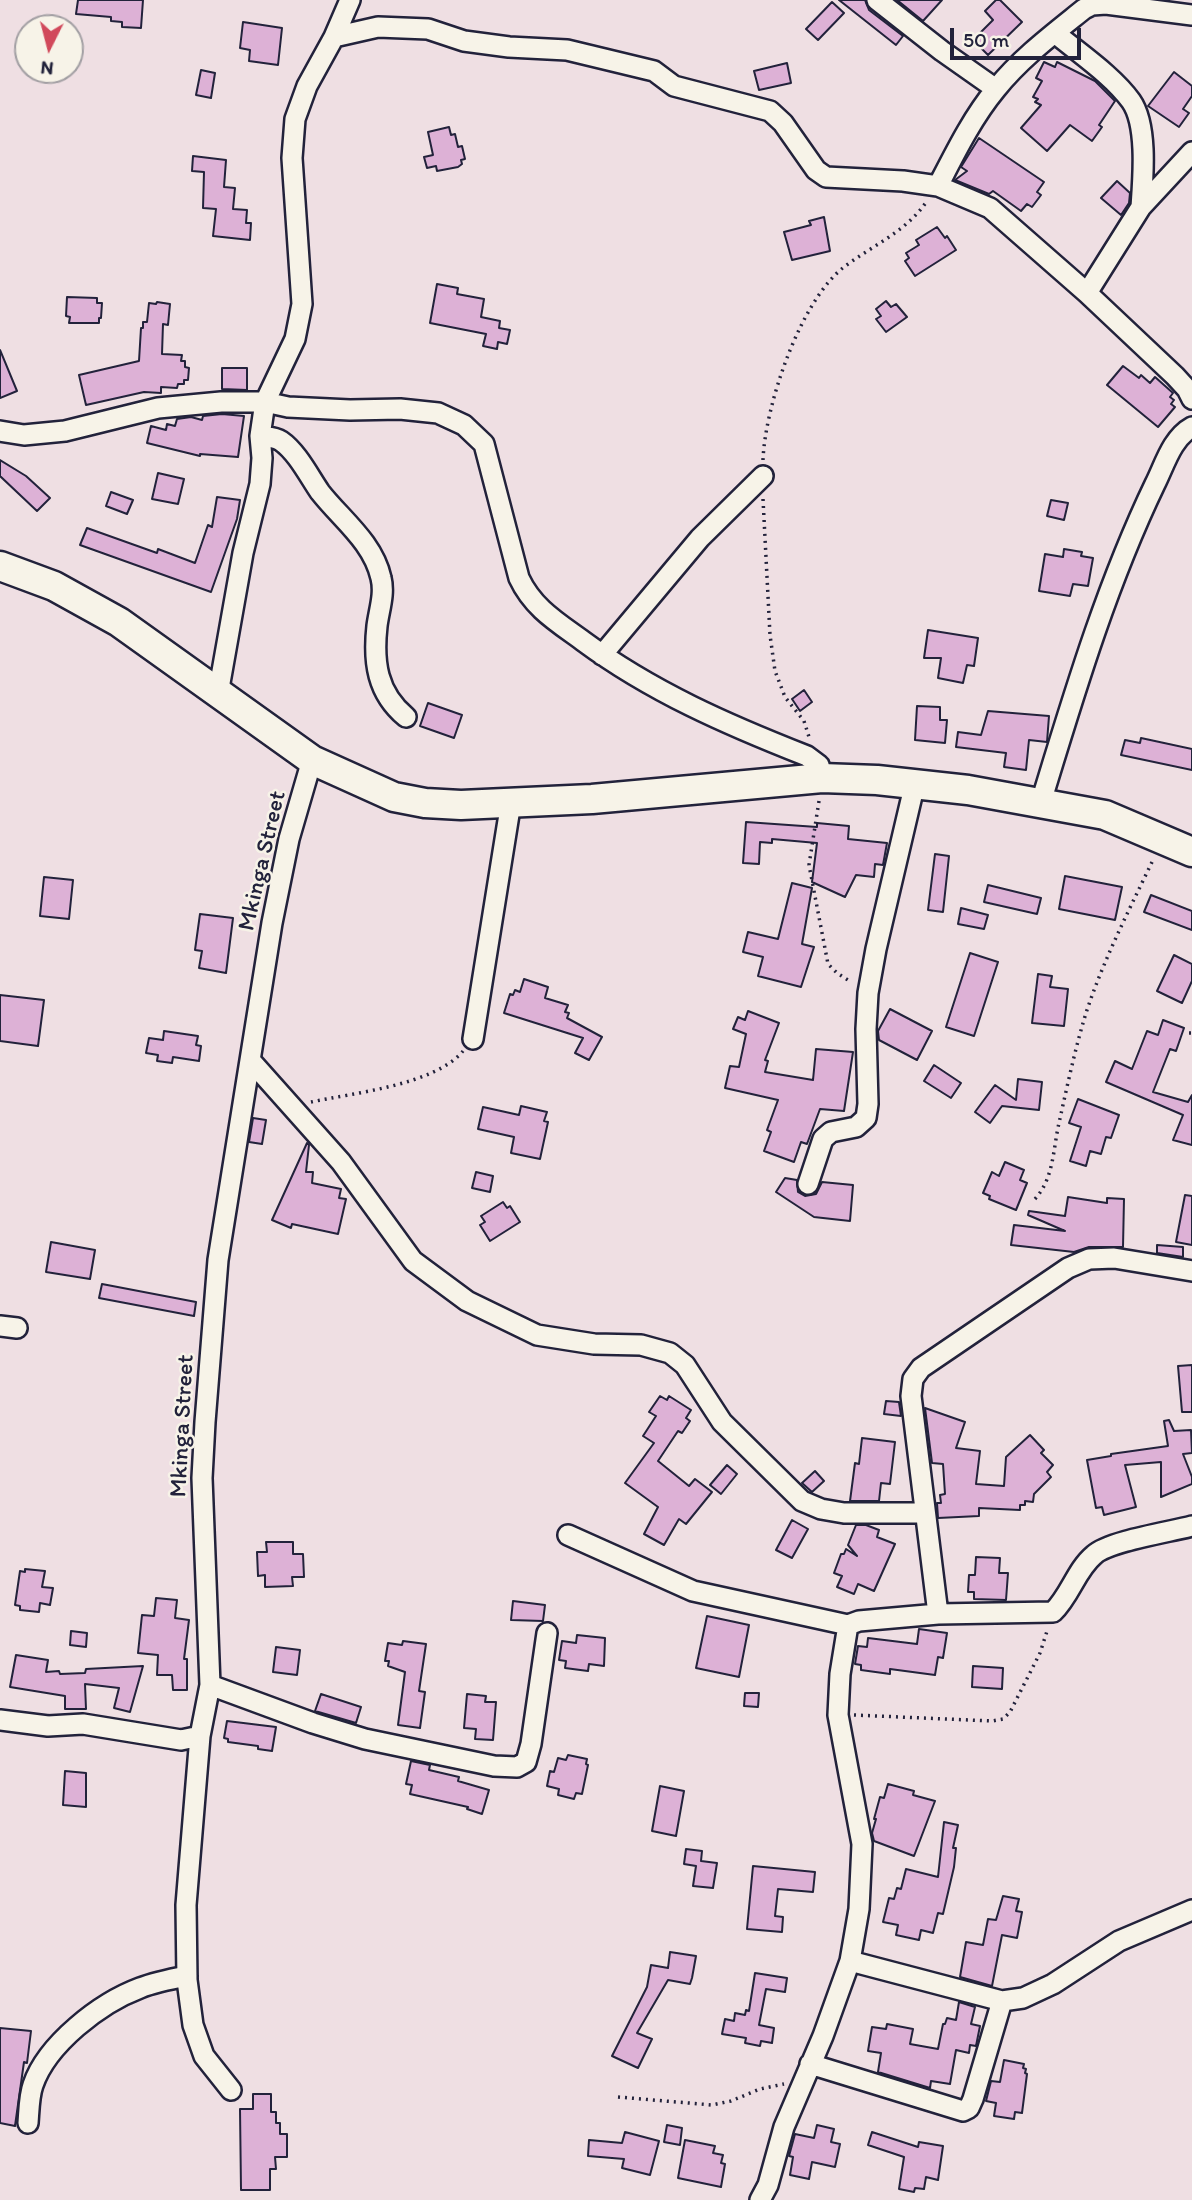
<!DOCTYPE html>
<style>
body{margin:0}
#map{position:relative;width:1192px;height:2200px;overflow:hidden;background:#efdfe3;font-family:Itim,sans-serif}
canvas{display:block}
.north{position:absolute;left:14px;top:14px;width:70px;height:70px;box-sizing:border-box;background:#f7f3e8;border:2px solid #a29fa3;border-radius:50%;rotate:186deg;font-size:19px;font-weight:700;line-height:28px;text-align:center;color:#22223b}
.north::after{content:'';display:block;margin:auto;width:24px;height:32px;background:#d1495b;clip-path:polygon(50% 0,100% 100%,50% 72%,0 100%)}
.scale{position:absolute;left:950px;top:28px;width:131px;height:32px;box-sizing:border-box;border:4px solid #22223b;border-top:0;padding-left:9px;font-size:21px;line-height:24px;white-space:nowrap;color:#22223b;-webkit-text-stroke:5px #f7f3e8;paint-order:stroke}
</style>
<div id="map">
<canvas width="1192" height="2200"></canvas>
<div class="north">N</div>
<div class="scale">50 m</div>
</div>
<script>
const c = document.querySelector('canvas').getContext('2d');
c.lineJoin = 'round';
function fill(path, color) { c.fillStyle = color; c.fill(path, 'evenodd'); }
function stroke(path, color, width, dash) { c.strokeStyle = color; c.lineWidth = width; c.lineCap = dash ? 'butt' : 'round'; c.setLineDash(dash || []); c.stroke(path); }
function drawText(font, color, halo, rows, align = 'center') {
  c.font = font + ' Itim,sans-serif'; c.lineWidth = 5; c.setLineDash([]); c.textBaseline = 'middle'; c.strokeStyle = halo; c.fillStyle = color; for (const [text, x, y, turn = 0] of rows) {
    c.save(); c.translate(x, y); c.rotate((+turn || 0) * Math.PI / 180); c.textAlign = isNaN(turn) ? turn : align; if (halo) c.strokeText(text, 0, 0); c.fillText(text, 0, 0); c.restore();
  }
}
const building = new Path2D(`
 M78,0H143L141,28L122,27V22L111,21V17L76,14Z
 M839,0H865L869,10L903,36L896,45Z
 M897,0H942L923,21Z
 M996,0H1000L1022,22L988,55L973,40L993,20L985,11Z
 M832,2L844,13L818,40L806,29Z
 M243,22L282,28L278,65L249,61L250,50L240,48Z
 M1044,62L1055,67L1057,62L1095,81L1115,101L1099,125L1102,127L1092,141L1070,125L1047,151L1021,128L1041,105L1035,102L1038,99L1033,97L1042,81L1036,78Z
 M787,63L791,83L759,90L754,71Z
 M201,70L215,73L211,98L196,95Z
 M1174,72L1192,86V96L1183,109L1189,113L1179,127L1148,106Z
 M449,127L451,135L455,134L458,147L462,146L465,159L461,160L462,164L458,167L437,171L436,166L427,168L424,157L433,155L428,132Z
 M979,138L1044,182L1037,192L1041,195L1032,207L1027,204L1021,211L993,191L989,194L955,180L967,171L961,167Z
 M193,156L226,160L224,187L235,188L233,209L247,210L246,223H251L250,240L213,236L216,209L203,208L204,172L192,171Z
 M1117,181L1130,193L1129,203L1121,215L1101,198Z
 M824,217L830,251L792,260L784,232L811,225L809,221Z
 M937,227L945,238L947,236L956,250L915,276L905,261L909,258L906,253L919,245L916,240Z
 M437,284L458,288L457,294L484,299L481,317L500,321L499,328L510,330L507,344L498,342L497,349L483,346L486,334L430,323Z
 M67,297L97,298V303H102L101,318H99V323H69L70,317L66,316Z
 M886,301L891,307L896,304L907,317L886,332L876,319L881,316L876,309Z
 M157,302L170,304L168,325L163,324L162,354L182,355L181,361H185V367L189,368L188,380H184V384H178L177,388L161,387V393L144,392L86,405L79,375L139,361L141,328H143V322H147L149,303L156,304Z
 M0,350L17,391L0,398Z
 M1123,366L1139,378L1141,375L1150,383L1155,377L1173,393L1170,397L1174,400L1171,404L1175,407L1158,427L1107,385Z
 M222,368H247V390L222,389Z
 M222,414L244,416L238,457L200,454V456L147,443L151,426L166,430L167,424L175,426L177,419L191,417L202,420L203,416Z
 M0,460L26,476L50,498L37,511L0,476Z
 M158,473L184,479L178,504L152,499Z
 M111,492L133,500L127,514L106,506Z
 M217,497L240,500L237,519L211,592L80,545L87,528L157,553L158,549L195,563L208,525L212,527Z
 M1051,500L1068,503L1064,520L1047,516Z
 M1064,549L1082,552L1081,556L1093,558L1088,586L1073,584L1070,596L1039,591L1045,554L1063,557Z
 M928,630L978,638L974,666L967,665L963,683L938,678L941,658H924Z
 M804,690L812,702L800,711L792,699Z
 M428,703L462,715L454,738L420,726Z
 M917,706L940,707V720H947L945,743L915,740Z
 M988,711L1049,716L1047,742L1029,740L1026,770L1004,767L1006,753L956,747L958,732L981,735Z
 M1141,738L1192,749V770L1121,755L1125,740L1140,743Z
 M746,822L817,827V823L849,826L848,839L887,843L883,865L875,864L874,877L856,875L845,897L812,882L817,843L772,839V843L760,842L759,864L743,863Z
 M935,854L949,856L943,912L928,910Z
 M1065,876L1122,887L1115,920L1059,909Z
 M44,877L73,880L69,919L40,916Z
 M792,883L812,888L802,944L814,947L801,987L758,976L763,957L743,952L748,932L778,939Z
 M988,885L1041,898L1037,914L984,902Z
 M1151,895L1192,911V930L1144,912Z
 M961,908L988,915L984,929L958,924Z
 M200,914L233,918L226,973L199,968L202,951L195,950Z
 M970,953L998,962L974,1036L946,1027Z
 M1174,955L1192,964V981L1182,1003L1157,991Z
 M1038,974L1052,976L1050,987L1068,989L1064,1026L1032,1023Z
 M524,979L548,987L545,998L568,1005L565,1012L569,1013L567,1018L602,1037L589,1060L575,1053L583,1038L504,1013L510,994L513,995L515,990L520,992Z
 M0,995L44,1000L38,1046L0,1041Z
 M890,1009L932,1031L917,1060L879,1040L878,1031Z
 M748,1011L779,1023L765,1060L768,1061L765,1072L813,1080L816,1049L853,1052L844,1111L820,1109L807,1144L801,1142L794,1162L764,1151L771,1132L767,1130L778,1100L725,1088L730,1066L739,1067L746,1034L733,1029L738,1017L745,1020Z
 M1163,1020L1184,1028L1176,1051L1170,1049L1153,1092L1188,1102L1192,1095V1145L1173,1140L1183,1115L1106,1082L1115,1061L1132,1069L1147,1031L1158,1035Z
 M164,1031L198,1036L196,1045L201,1046L199,1061L173,1057L172,1063L157,1061L158,1055L146,1053L149,1038L163,1040Z
 M934,1065L961,1083L951,1098L924,1081Z
 M1018,1079L1042,1082L1039,1110L1002,1106L990,1123L975,1112L995,1085L1016,1100Z
 M1078,1099L1119,1115L1111,1138L1106,1137L1101,1154L1090,1151L1086,1166L1070,1161L1081,1127L1069,1123Z
 M521,1106L547,1112L544,1121L548,1122L540,1159L511,1153L514,1137L478,1129L483,1107L519,1115Z
 M253,1118L266,1120L262,1144L249,1142Z
 M307,1143L309,1145L306,1172H313L312,1183L341,1189L339,1198L346,1199L338,1234L292,1224L291,1228L272,1220Z
 M1005,1162L1024,1170L1020,1180L1027,1183L1016,1210L989,1199L990,1196L983,1193L992,1172L999,1176Z
 M476,1172L493,1176L490,1192L472,1188Z
 M785,1178L797,1180L798,1192L805,1196L816,1194L822,1182L853,1185L850,1221L814,1217L776,1192Z
 M1185,1195L1192,1196V1245L1176,1242Z
 M1068,1197L1107,1203V1198L1124,1199L1123,1247H1089L1074,1252L1011,1245L1014,1225L1065,1231L1028,1215L1029,1211L1065,1216Z
 M503,1202L507,1208L510,1206L520,1222L490,1241L480,1225L485,1222L481,1216Z
 M51,1242L95,1250L90,1279L46,1272Z
 M1157,1245L1183,1247V1257L1157,1253Z
 M102,1284L196,1302L194,1316L99,1298Z
 M1192,1365V1412H1182L1178,1366Z
 M660,1396L667,1400L669,1396L691,1410L686,1418L690,1421L682,1433L678,1431L658,1461L689,1486L695,1479L712,1492L686,1524L679,1519L664,1545L644,1534L658,1507L625,1483L654,1443L643,1436L656,1416L649,1412Z
 M886,1401L899,1402L901,1416L884,1414Z
 M925,1408L965,1422L956,1448L980,1451L976,1484L1004,1486L1006,1457L1030,1435L1044,1450L1041,1453L1053,1465L1047,1472L1051,1477L1034,1494L1033,1502L1025,1501V1505H1020V1510L979,1508V1516L938,1518L937,1503H941L940,1495L945,1494L943,1464L932,1463Z
 M1169,1420L1174,1431L1191,1430L1192,1453L1183,1454L1192,1477V1484L1161,1497V1462L1125,1465L1136,1507L1104,1515L1102,1507L1096,1508L1087,1460L1111,1456V1454L1168,1446L1164,1421Z
 M862,1438L895,1442L890,1484L881,1483L879,1501H850L855,1463L859,1464Z
 M727,1465L737,1474L721,1494L710,1485Z
 M815,1471L824,1481L812,1492L802,1483Z
 M792,1520L808,1529L792,1558L776,1550Z
 M856,1525H866L879,1530L877,1537L895,1544L874,1591L858,1584L854,1594L837,1587L842,1576L834,1573L841,1554H844L846,1549L857,1556L848,1545Z
 M266,1542H293V1554H303L304,1577H292L293,1586L265,1587V1575L258,1576L257,1552H267Z
 M976,1557L1000,1558L999,1573H1008L1006,1600L974,1599V1592H968L969,1575H975Z
 M25,1569L45,1571L42,1587L53,1588L50,1605L40,1603L39,1612L20,1610V1606L15,1605L20,1571L25,1572Z
 M156,1598L177,1600L175,1618L189,1620L184,1659H187V1690H173L172,1675H157L158,1655L138,1653L142,1615L154,1616Z
 M513,1601L545,1605L543,1621L511,1620Z
 M707,1616L749,1625L739,1677L696,1668Z
 M919,1629L947,1633L943,1658L938,1657L935,1675L890,1669V1674L861,1670V1665L855,1664L858,1646L867,1647L868,1638L917,1644Z
 M71,1631L87,1633L86,1647L70,1645Z
 M577,1635L605,1638L604,1666L589,1664L588,1671L565,1668L566,1661L559,1660L562,1641L576,1643Z
 M403,1641L426,1644L419,1691L425,1692L420,1728L398,1725L405,1672L388,1666L389,1661H385L388,1643L402,1645Z
 M276,1647L300,1650L297,1675L273,1672Z
 M16,1655L48,1660L46,1672L59,1671L60,1674L85,1673L86,1669L143,1666L130,1712L114,1708L119,1688L85,1684L86,1709H65V1696L10,1687Z
 M973,1666L1003,1668L1002,1689L972,1687Z
 M745,1693H759L758,1707L744,1706Z
 M321,1694L361,1707L356,1723L315,1711Z
 M467,1694L486,1696L485,1702H496L493,1740L475,1739L476,1729L464,1728Z
 M227,1721L276,1727L272,1751L258,1749V1746L228,1742V1739L224,1738Z
 M568,1755L587,1759L586,1764L588,1765L582,1794L576,1793L574,1799L558,1795L559,1789L547,1786L550,1771L554,1772L558,1758L566,1760Z
 M411,1761L430,1765L429,1770L459,1777L458,1781L489,1790L482,1814L467,1809L468,1807L410,1794L412,1785L406,1784Z
 M65,1771L86,1773V1807L63,1805Z
 M888,1784L914,1791L913,1795L935,1801L914,1856L874,1841L872,1833L876,1819H874L880,1797L884,1798Z
 M660,1786L684,1791L676,1836L652,1831Z
 M944,1822L958,1825L953,1848H956L954,1867L943,1914L938,1913L933,1933L921,1930L919,1940L896,1935L898,1925L883,1922L889,1898L894,1899L897,1888L901,1889L906,1869L938,1877Z
 M686,1849L702,1851L701,1861L717,1863L713,1888L693,1886L696,1866L684,1864Z
 M753,1866L815,1872L813,1892L778,1889L775,1916L783,1917L782,1932L747,1929Z
 M1003,1896L1019,1899L1016,1911L1022,1912L1017,1938L1002,1935L992,1986L960,1977L966,1942L983,1945L988,1919L996,1920Z
 M670,1952L696,1956L692,1978L690,1984L668,1980L637,2033L652,2039L638,2068L612,2056L647,1987L651,1965L668,1968Z
 M755,1973L787,1978L785,1992L766,1989L759,2025L774,2028L772,2043L761,2041L760,2046L745,2043L746,2038L722,2034L725,2019L734,2021L735,2013L745,2015L746,2010L749,2011Z
 M959,2002L975,2007L971,2024L980,2026L976,2046L970,2045L969,2053L956,2050L950,2084L931,2081L930,2088L878,2072L881,2053L868,2051L872,2027L886,2029L887,2024L913,2029L910,2044L938,2049L943,2024H945L947,2018L956,2020Z
 M0,2028L31,2031L27,2063L24,2062L15,2126L0,2123Z
 M1004,2060L1024,2064L1023,2068L1026,2069L1025,2073L1027,2074L1022,2113L1015,2112L1014,2119L994,2116L996,2103L986,2101L991,2081L1000,2082Z
 M253,2094H271V2112H276V2123H280V2134H287V2157H275L276,2169H270V2190H241L240,2109H253Z
 M667,2125L682,2128L680,2145L664,2142Z
 M817,2125L834,2129L831,2142L840,2144L835,2167L812,2162L809,2179L790,2175L793,2157L789,2156L795,2134L814,2138Z
 M625,2132L659,2141L650,2175L622,2168L624,2159L588,2156L589,2140L622,2143Z
 M872,2132L918,2147L919,2142L943,2146L938,2180L926,2177L924,2189L915,2188L914,2192L899,2189L904,2157L868,2145Z
 M685,2140L715,2146L713,2153L723,2155L721,2163L725,2164L721,2187L678,2178Z`);
fill(building, '#ddb1d6');
stroke(building, '#22223b', 2);
const street = new Path2D(`
 M877,0L942,51L996,89
 M1055,33C1080,54 1112,75 1131,101C1148,125 1143,179 1141,207
 M334,37L378,27L428,29L464,41L509,47L567,50L654,71L674,86L770,111L783,123L816,170L826,177L903,181L938,186L990,208L1087,293L1175,376L1187,389L1192,399
 M938,186C955,153 972,118 996,89C1021,58 1053,34 1084,9L1092,5L1106,4L1192,15
 M1087,293L1141,207L1192,152
 M0,431L24,435L65,431L158,408L221,402H265L288,407L350,410L400,409L438,413L464,425L484,444L519,578C533,608 557,622 583,641C652,692 728,725 807,756L819,765L822,778
 M260,436C267,437 275,437 281,441C297,452 309,476 320,492C341,519 373,542 381,578C385,594 379,610 377,626C373,662 377,693 406,717
 M602,655L700,538L763,476
 M218,694L243,553L260,484L262,458L260,436L265,402L295,339L302,304L292,158L295,119L307,86L334,37L350,0
 M1041,802C1074,694 1106,586 1155,484C1165,464 1172,438 1192,427
 M473,1039L511,802
 M251,1061L341,1162L413,1261L467,1301L537,1335L594,1344L641,1345L670,1353L685,1365L722,1422L802,1501L821,1509L844,1513H925
 M808,1184L823,1139L831,1132L856,1127L866,1118L868,1104L866,1029L868,993L876,949L915,783
 M0,1326L17,1328
 M568,1535L693,1591L848,1625
 M938,1614L911,1396L913,1379L921,1368L1068,1268L1089,1259L1114,1258L1192,1271
 M210,1685L313,1723L365,1739L494,1766L517,1767L526,1762L531,1744L547,1633
 M0,1720L48,1726L83,1724L181,1740L200,1736
 M850,1961L1002,2001L1023,1998L1053,1984L1119,1941L1192,1910
 M810,2064L963,2111L969,2108L973,2099L1002,2001
 M231,2090L204,2056L193,2025L187,1980L186,1905L200,1736L210,1685L202,1478L205,1422L218,1260L272,923L289,839L312,760
 M28,2123C29,2111 29,2096 33,2085C47,2044 100,2003 140,1988C155,1982 171,1979 187,1976
 M760,2200L768,2185L784,2127L823,2036L850,1961L859,1909L862,1844L838,1715L840,1674L848,1625L859,1621L938,1614L1053,1612C1070,1596 1076,1570 1094,1555C1109,1541 1170,1532 1192,1526`);
const secondary = new Path2D(`
 M0,566L54,586L119,622L312,760L394,797L425,803L461,805L592,799L822,778L877,780L968,790L1105,815L1192,852`);
stroke(street, '#22223b', 24);
stroke(secondary, '#22223b', 33);
stroke(new Path2D(`
 M763,460C765,406 800,301 844,267C873,245 906,232 927,201
 M763,499L770,635L775,671L785,697L804,721L809,737
 M819,801L809,865L828,964L837,973L851,982
 M1189,1033H1192
 M311,1102C353,1093 435,1085 463,1051
 M1035,1199C1054,1178 1053,1149 1059,1123C1067,1087 1075,1049 1086,1013C1103,961 1129,910 1153,860
 M854,1715L992,1721L1003,1719L1010,1712L1040,1653L1048,1628
 M618,2097L712,2105L731,2101L760,2089L784,2084`), '#22223b', 3.5, [2, 5]);
stroke(street, '#f7f3e8', 19);
stroke(secondary, '#f7f3e8', 28);
drawText('24px', '#22223b', '#f7f3e8', [
 ["Mkinga Street",263,861,-77],
 ["Mkinga Street",183,1426,-87]
]);
</script>
